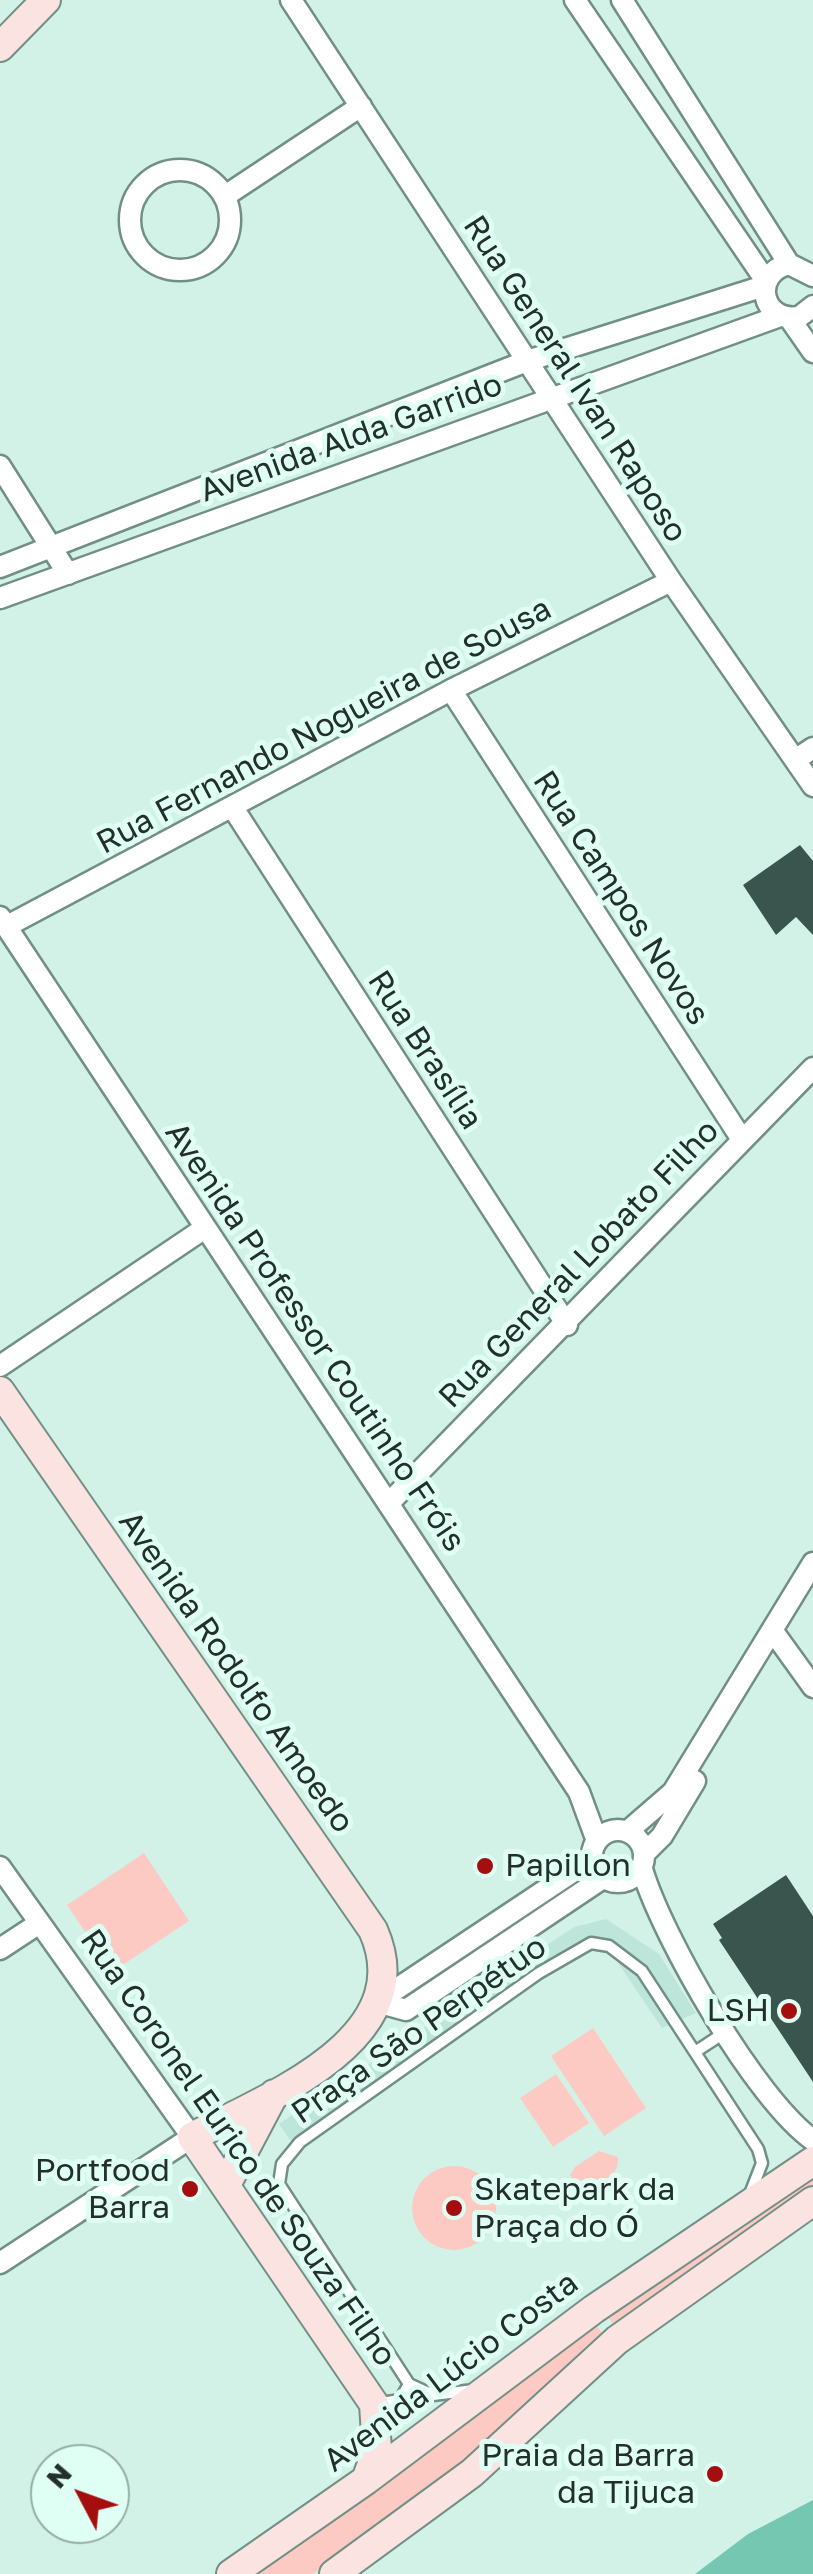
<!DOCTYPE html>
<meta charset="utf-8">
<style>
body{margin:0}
#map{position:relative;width:813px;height:2574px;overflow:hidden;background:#d2f2e7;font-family:"Golos Text",sans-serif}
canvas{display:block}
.north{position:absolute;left:30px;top:2444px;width:100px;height:100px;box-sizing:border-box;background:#dffff5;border:2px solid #94aca4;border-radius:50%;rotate:311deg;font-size:28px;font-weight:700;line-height:40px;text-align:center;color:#232f2b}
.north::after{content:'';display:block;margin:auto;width:35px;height:45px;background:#a50e0f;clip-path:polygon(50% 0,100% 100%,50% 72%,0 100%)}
</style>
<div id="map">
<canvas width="813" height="2574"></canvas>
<div class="north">N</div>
</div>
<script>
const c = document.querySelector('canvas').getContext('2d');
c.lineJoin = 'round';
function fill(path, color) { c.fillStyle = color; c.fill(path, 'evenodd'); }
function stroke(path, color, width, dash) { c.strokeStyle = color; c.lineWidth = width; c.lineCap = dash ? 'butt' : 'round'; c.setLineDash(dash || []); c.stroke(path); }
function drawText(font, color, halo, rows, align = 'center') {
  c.font = font + ' "Golos Text",sans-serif'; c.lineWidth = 10; c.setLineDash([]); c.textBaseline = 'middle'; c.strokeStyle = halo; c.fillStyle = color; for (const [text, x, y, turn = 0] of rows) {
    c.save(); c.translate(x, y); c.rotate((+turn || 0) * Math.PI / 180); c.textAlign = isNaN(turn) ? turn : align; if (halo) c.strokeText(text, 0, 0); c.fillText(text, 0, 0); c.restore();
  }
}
fill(new Path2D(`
 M606,1919L659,1954L696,2013L662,2028L616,1960L604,1951L589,1950L565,1959L297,2150L279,2124L574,1927Z`), '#bee5d9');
fill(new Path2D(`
 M144,1853L189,1921L112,1972L67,1905Z
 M593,2028L646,2108L604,2136L551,2056Z
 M556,2074L589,2123L553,2147L520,2098Z
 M599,2151L618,2157C620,2176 597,2191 579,2191L570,2175L575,2167Z
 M412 2208a42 42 0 1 1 84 0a42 42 0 1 1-84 0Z
 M813,2175V2187L615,2327L607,2315Z
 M595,2324L604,2335L488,2445L415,2504L313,2574H252L420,2459Z`), '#fdcac3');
fill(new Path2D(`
 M813,2500V2574H695L748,2534Z`), '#76c7b1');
fill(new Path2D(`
 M800,845L813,861V935L796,917L776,935L743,885Z
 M786,1875L813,1916V2082L719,1940L722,1938L713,1924Z`), '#39554d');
const lane = new Path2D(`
 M695,2052L727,2031
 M474,2390L433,2395L409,2384L279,2184L282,2164L300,2142L539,1973L591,1943L609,1946L642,1971L758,2149L762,2163L750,2194
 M375,2404L400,2400L409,2384`);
const street = new Path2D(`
 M291,0L671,581L813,786
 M575,0L766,281
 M622,0L789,264
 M130 220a50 50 0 1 1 100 0a50 50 0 1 1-100 0Z
 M225,196L361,106
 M813,276L789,264C751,273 761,323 799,317L813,306
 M790,319L813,352
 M0,466L68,574
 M0,567L527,361L764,286
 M0,598L780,316
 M451,690L741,1138
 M795,760L813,748
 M233,808L567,1325
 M0,917L579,1792L597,1841
 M7,926L451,690L671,581
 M0,1366L205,1228
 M390,1502L813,1068
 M772,1630L813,1687
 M592 1856a26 26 0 1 1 52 0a26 26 0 1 1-52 0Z
 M628,1831L673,1792L813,1563
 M645,1853L662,1836L695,1781
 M0,1867L192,2137L0,2263
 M642,1869C662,1937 756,2100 813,2140
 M0,1949L38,1924
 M377,2002L406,2010L603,1878
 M377,2002L592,1859`);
const secondary = new Path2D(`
 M0,47L46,0
 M0,1391L373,1930C422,2039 268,2097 192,2137L374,2404L377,2450L366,2480
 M226,2185L274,2094
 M231,2574L366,2480L594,2309L813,2161
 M334,2574L472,2473L617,2340L813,2201`);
stroke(lane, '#728f86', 15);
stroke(street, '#728f86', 25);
stroke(secondary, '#728f86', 32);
stroke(lane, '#fff', 10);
stroke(street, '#fff', 20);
stroke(secondary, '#fae3e0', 28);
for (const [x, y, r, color] of [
 [485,1866,10,"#a50e0f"],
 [789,2011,10,"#a50e0f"],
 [190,2189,10,"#a50e0f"],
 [454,2208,10,"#a50e0f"],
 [715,2474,10,"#a50e0f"]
]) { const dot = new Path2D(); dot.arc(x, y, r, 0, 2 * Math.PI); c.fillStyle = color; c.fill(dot); stroke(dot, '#dffff5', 4); }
drawText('32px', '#232f2b', '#dffff5', [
 ["Rua General Ivan Raposo",575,379,57],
 ["Avenida Alda Garrido",351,438,-20],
 ["Rua Fernando Nogueira de Sousa",324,726,-28],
 ["Rua Campos Novos",621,898,57],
 ["Rua Brasília",425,1050,57],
 ["Rua General Lobato Filho",579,1264,-46],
 ["Avenida Professor Coutinho Fróis",315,1337,56],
 ["Avenida Rodolfo Amoedo",236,1672,55],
 ["Praça São Perpétuo",419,2030,-35],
 ["Rua Coronel Eurico de Souza Filho",238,2148,55],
 ["Avenida Lúcio Costa",451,2372,-37]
]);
drawText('32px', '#232f2b', '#dffff5', [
 ["Papillon",505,1866,"left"],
 ["LSH",769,2011],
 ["Portfood",170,2171],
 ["Barra",170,2208],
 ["Skatepark da",474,2190,"left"],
 ["Praça do Ó",474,2227,"left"],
 ["Praia da Barra",695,2456],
 ["da Tijuca",695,2493]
], 'right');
</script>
